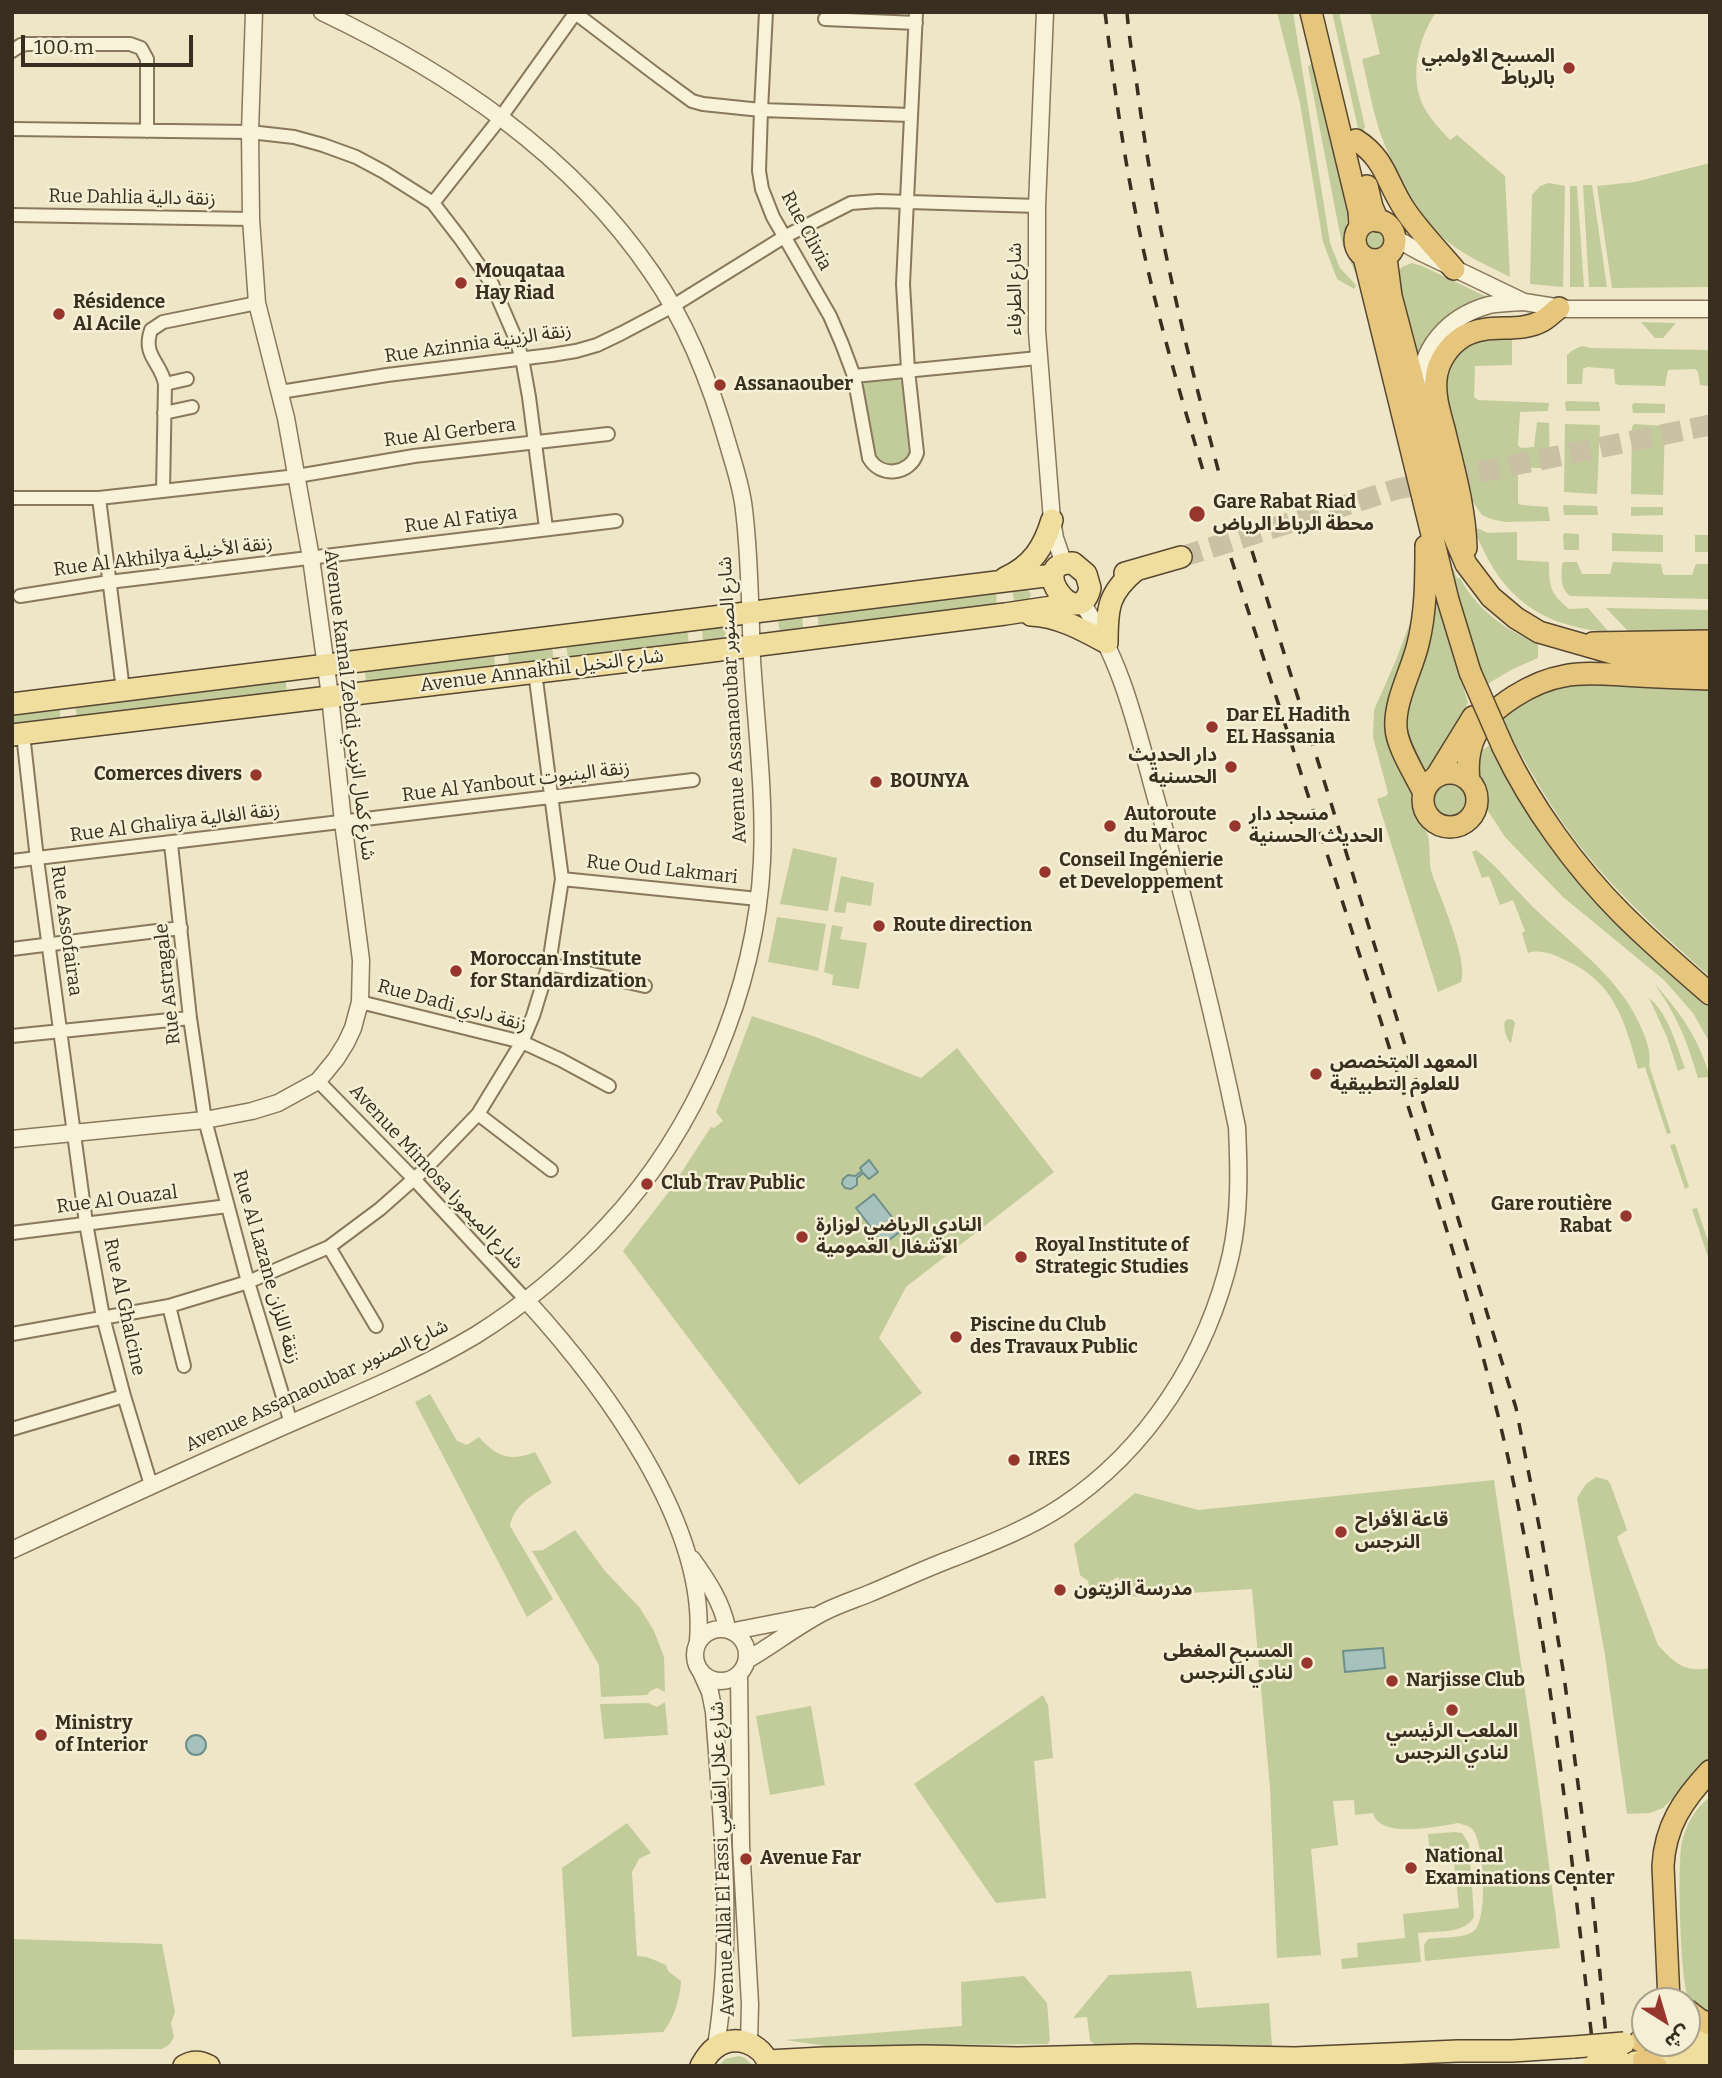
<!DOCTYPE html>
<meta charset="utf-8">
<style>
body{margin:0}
#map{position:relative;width:1722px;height:2078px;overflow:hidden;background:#eee6c6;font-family:Bitter,"Noto Sans Arabic",serif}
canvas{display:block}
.frame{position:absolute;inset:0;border:14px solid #392e1f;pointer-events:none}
.north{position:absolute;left:1631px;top:1987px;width:70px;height:70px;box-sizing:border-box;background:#f5efd5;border:2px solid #aaa28c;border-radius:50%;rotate:143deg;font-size:19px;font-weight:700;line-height:28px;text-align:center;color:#392e1f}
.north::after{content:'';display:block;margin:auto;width:24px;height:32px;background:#97362d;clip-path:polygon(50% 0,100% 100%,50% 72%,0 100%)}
.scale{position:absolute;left:21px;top:35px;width:172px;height:32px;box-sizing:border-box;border:4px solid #392e1f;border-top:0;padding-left:9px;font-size:21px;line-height:24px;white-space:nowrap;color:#392e1f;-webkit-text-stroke:5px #f5efd5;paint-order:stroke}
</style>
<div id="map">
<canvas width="1722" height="2078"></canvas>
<div class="frame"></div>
<div class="north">ش</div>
<div class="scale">100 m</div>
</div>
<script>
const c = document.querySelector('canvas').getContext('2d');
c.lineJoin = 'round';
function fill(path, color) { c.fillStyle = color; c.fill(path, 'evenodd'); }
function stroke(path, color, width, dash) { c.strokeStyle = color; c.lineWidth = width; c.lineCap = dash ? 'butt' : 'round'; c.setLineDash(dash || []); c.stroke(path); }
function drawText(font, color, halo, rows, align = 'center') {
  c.font = font + ' Bitter,"Noto Sans Arabic",serif'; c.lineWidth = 5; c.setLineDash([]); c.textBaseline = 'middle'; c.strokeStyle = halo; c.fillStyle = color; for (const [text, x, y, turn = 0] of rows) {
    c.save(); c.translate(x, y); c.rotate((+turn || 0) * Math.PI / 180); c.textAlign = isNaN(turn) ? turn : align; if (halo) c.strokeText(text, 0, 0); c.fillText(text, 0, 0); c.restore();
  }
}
fill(new Path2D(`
 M1277,12H1293L1330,243L1340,268L1356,285L1354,289L1337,279L1323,242L1300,103Z
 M1332,12H1339L1365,127L1363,130L1358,128Z
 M1370,12H1436C1418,39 1408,79 1425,109C1431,120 1441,130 1450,140L1457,135L1505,176L1510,277C1487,265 1460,254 1440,235C1416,212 1386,155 1377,123C1371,102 1367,80 1362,59L1380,54Z
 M1311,64L1314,65L1348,208L1345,245L1359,275V280L1343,247L1339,229L1308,67Z
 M1710,163V287L1612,288L1597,186L1635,182Z
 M1549,183L1565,186L1563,287L1530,284L1532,195L1540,186Z
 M1583,185H1592L1607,287H1589Z
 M1570,186H1577L1584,287H1570Z
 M1365 241a11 11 0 1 1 22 0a11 11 0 1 1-22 0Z
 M1412,263L1422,266L1487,297C1457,311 1428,332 1413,362L1397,273L1402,267Z
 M1641,322L1676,323L1663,338H1655Z
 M1512,335V365L1475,366L1474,397L1478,400L1549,403L1548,411L1520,412L1518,445L1521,448L1534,447L1537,422L1549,423L1550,466C1540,471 1526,464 1518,471V503L1521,505L1548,507L1550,521L1505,522L1491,519L1482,515L1471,499L1447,402C1443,375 1452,350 1479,340C1489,336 1501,336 1512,335Z
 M1582,346L1591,348L1710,350V386L1700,385L1698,372L1695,369L1668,370L1665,386L1618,385L1615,383L1614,369L1587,367L1583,369L1582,384H1567V355L1573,350Z
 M896,376L902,382L909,454L902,463L883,466L875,458L862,386L869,378Z
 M1567,401L1599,402L1600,411H1566L1565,403Z
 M1634,403L1665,404V413H1633L1632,405Z
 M1565,424L1600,425L1597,494L1564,492Z
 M1634,424L1665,426L1663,495L1631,494L1632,427Z
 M1565,505L1597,506L1598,515H1564L1563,506Z
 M1631,507H1663V515L1631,516Z
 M1477,528L1488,533L1517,532V560L1549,562C1549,587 1550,593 1569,609L1588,608L1609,632C1539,626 1501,597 1475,531Z
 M1565,533L1579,534V550H1564L1563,535Z
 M1612,533L1663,535V552L1612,551Z
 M1710,535V552H1695V535Z
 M1564,562H1577L1582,574H1610L1613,562L1661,564L1663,574L1666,575H1692L1696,564H1710V599L1570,596C1559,587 1562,576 1562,564Z
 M1453,568L1457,578H1460C1477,610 1506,630 1538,644V658L1513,669L1484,686L1449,570Z
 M1027,589L1031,594L1029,601L1015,605L1012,590Z
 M996,591L997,607L819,628L817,612Z
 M1435,593L1468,703L1426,774L1407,744L1402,727Z
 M1606,608L1710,610V633L1628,631Z
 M802,615L803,629L780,631L778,623L782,617Z
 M1413,619L1396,695L1416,787C1403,815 1421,815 1428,836C1431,848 1428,861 1432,874C1440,897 1469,961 1461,982L1438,992L1377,799L1386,796L1388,793L1373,737L1374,710L1396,660L1411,620Z
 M721,626L726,632L724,637L703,641L702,628Z
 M687,629L689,644L568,659L566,644Z
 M552,647L554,662L509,667L508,652Z
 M494,653L495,668L366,684L365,669Z
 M285,677L287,692L77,719L75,704Z
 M1573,685L1710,688V977C1667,938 1623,900 1587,855C1553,814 1527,765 1501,718L1520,704L1544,691Z
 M59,706L61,721L12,727V711Z
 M1492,744L1509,775L1710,1003V1043L1693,1013L1664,980L1563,897L1505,837L1488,811L1485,795L1478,776L1476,754Z
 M1430 800a20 20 0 1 1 40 0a20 20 0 1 1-40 0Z
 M793,848L837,858L828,911L780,904Z
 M1476,850C1498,866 1516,891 1536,910C1577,949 1623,980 1644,1034C1648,1045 1651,1054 1649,1065L1671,1133L1667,1134L1645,1067L1638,1069C1625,1021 1614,981 1565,960C1553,954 1541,949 1528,953L1522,933L1525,931L1513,900L1500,905L1489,876L1482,878L1472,852Z
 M841,876L874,883L871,906L847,902L845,913L834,912Z
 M777,917L826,924L818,971L768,962Z
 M832,925L843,927L840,939L867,943L859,989L832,985L833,975L824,972Z
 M1654,983C1682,1015 1698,1037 1710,1077L1698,1078C1686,1038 1678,1018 1654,983Z
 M1649,998C1669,1014 1676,1045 1685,1068L1678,1071L1667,1037Z
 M752,1016L813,1036L921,1078L957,1048L1054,1172L906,1287L879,1338L922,1393L799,1485L623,1251L668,1193L711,1127L714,1128L723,1121L716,1112Z
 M1508,1019L1513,1020L1515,1023L1511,1043C1506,1039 1503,1027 1505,1021Z
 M1675,1144L1689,1187L1685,1189L1670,1145Z
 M1697,1208L1710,1247V1256L1708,1257L1692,1209Z
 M430,1394L457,1441L467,1445L479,1437C497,1457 510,1462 535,1452L552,1483C534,1494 514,1504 510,1526L553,1599L527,1617L415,1402Z
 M1596,1477L1607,1480L1610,1483L1627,1530L1617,1537L1658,1645C1674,1663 1685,1673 1710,1668V1760L1663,1808L1650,1813L1627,1814L1605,1655L1577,1498L1586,1484Z
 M1494,1480L1536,1766L1560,1948L1425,1961L1424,1945L1428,1939C1441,1937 1465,1939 1475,1930C1488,1917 1484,1844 1473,1830C1470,1826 1464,1825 1459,1823C1437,1826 1381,1840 1373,1813L1355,1815L1354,1800L1333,1801L1338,1845L1311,1849L1321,1955L1277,1958L1270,1788L1252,1589L1128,1597L1118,1577L1090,1592L1088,1581L1080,1575L1074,1544L1135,1493L1198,1510Z
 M575,1530L605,1571L640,1608L654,1631L664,1657L665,1692L657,1688L650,1691L647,1695L601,1697L599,1665L532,1551L543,1550Z
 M1043,1695L1048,1705L1053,1758L1034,1761L1046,1898L996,1903L914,1784Z
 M665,1702L668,1735L604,1739L600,1704L648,1703L657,1707Z
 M811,1706L825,1785L770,1795L756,1716Z
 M1710,1797V2016C1703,2011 1693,2006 1689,1999C1680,1985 1677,1861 1682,1842C1686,1825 1695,1808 1710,1797Z
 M627,1823L651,1853L639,1859L632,1872L637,1956L647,1957L666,1965L668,1971L681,1981C681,1995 673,2022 663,2032L572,2037L562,1868Z
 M1455,1832L1462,1833L1469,1844L1474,1917C1465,1934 1436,1931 1418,1933L1421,1962L1342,1969L1341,1959L1358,1957L1357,1943L1405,1938L1403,1914L1459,1908L1454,1862L1431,1864L1428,1834Z
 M12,1939L162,1944L175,2012L171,2023L174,2037L170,2044L162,2049L12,2050Z
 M1191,1971L1197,2008L1269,2003L1272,2046L1094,2044L1090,2040L1087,2017L1073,2018L1109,1975Z
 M1024,1976L1047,2003L1050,2040L1048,2044L826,2046L785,2040L962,2026L961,1982Z
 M739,2056L745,2058L753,2066H719L725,2059Z`), '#c1cc9a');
const water = new Path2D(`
 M869,1160L878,1172L869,1179L863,1173L857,1178V1185L851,1189L845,1188L842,1184L843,1179L848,1175L855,1176L862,1171L860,1168Z
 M874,1194L902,1230L884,1244L856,1208Z
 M1383,1648L1385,1668L1345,1672L1343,1651Z
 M186 1745a10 10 0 1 1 20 0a10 10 0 1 1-20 0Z`);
fill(water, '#a7c1bc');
stroke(water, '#6e908a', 2);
stroke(new Path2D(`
 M1181,557L1397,489L1710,425`), '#cac1a5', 21, [21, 10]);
const minor = new Path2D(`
 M574,12L654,73L692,101L703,104L761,110L911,115
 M766,12L761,110L759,171L762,189L773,217L830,316L842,344L854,376L869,458C880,478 910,475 917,453L908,370L903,284L916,12
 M825,19L916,23
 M12,51L21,45L27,44H130L141,48L147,59V131
 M12,129L250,132L294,137L323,145L356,157L384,172L433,203L460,238L492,284L515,337L522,358L529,397L546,528
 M433,203L501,117L576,12
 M12,215L251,219
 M854,376L1038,358
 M165,384L187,379
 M280,392L387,375L551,355L576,351L597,345L622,333L673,306L784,237L851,203L878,201L1037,206
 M164,413L192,407
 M163,491L165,384C161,362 142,356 151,330L163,322L257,303
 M12,498H99L297,476L414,456L608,434
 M99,498L123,690
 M20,596L109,582L616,521
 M23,734L37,859L86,1223L103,1317L124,1396L151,1485
 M171,844L190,1018L205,1120L248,1282L291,1423
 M12,861L693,780
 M562,879L758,899
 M12,949L181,928
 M549,964L645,986
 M360,1002L522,1042L561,1060L609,1086
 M12,1036L190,1018
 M318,1081L414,1179L526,1300
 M478,1114L551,1170
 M12,1233L228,1206
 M329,1247L376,1326
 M169,1306L184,1366
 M12,1334L169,1306L248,1282L329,1247L380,1209L424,1170L478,1114L522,1042L533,1016L549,964L562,879L535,672
 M12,1429L124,1396`);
const tertiary = new Path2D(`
 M1045,12L1037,206V331L1052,520L1055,538L1064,564
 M1395,238L1420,252L1524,302L1568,309H1710
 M1419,391C1420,348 1447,317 1489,305C1499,303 1511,303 1522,302
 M12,1139L205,1120L252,1111L278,1103L318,1081L336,1059L346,1043L353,1028L360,1002L361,960L343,822L330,696L311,558L286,418L257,303L251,219L250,132L254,12
 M526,1300C602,1383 708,1524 698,1641
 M12,1550C96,1511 180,1472 264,1435C335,1403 409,1375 476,1335C524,1305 568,1268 607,1226C696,1131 756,991 762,861C765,793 756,726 752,659C750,610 750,558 744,510C742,489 735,468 729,448C712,387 688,325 652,273C571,154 450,73 322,12
 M692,1559C707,1580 722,1602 727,1628
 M695 1655a26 26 0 1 1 52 0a26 26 0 1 1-52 0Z
 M734,1631L811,1616
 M747,1660C773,1645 797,1626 824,1612C838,1605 853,1600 868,1594C897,1582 926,1568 956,1557C991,1543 1029,1528 1061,1507C1148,1450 1208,1355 1231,1254C1240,1213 1239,1169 1237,1127C1214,1015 1186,905 1155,795C1137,730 1122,658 1081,602
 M701,1672L710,1692L714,1712C722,1823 734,1936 716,2046
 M739,1674L741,1845L750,2004L749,2043`);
const primary = new Path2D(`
 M1073,563L1086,574L1090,588C1079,636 1024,561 1073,563Z
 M1125,573L1181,557
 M1005,578C1032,566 1044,547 1052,520
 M1031,615C1058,616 1083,630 1107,643C1107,608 1108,593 1136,570
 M12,704L1053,575
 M12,735L696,653L1005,614L1072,604
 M1687,2038L1710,2036
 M768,2061L823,2058L923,2056L1018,2058L1137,2055L1295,2058L1458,2051H1512L1574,2047
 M1635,2062L1710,2056
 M184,2066C192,2061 200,2061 209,2066
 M701,2066C705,2059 708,2053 715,2048C734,2033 763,2043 769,2066`);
const trunk = new Path2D(`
 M1311,12L1359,211L1360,227
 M1356,140C1386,159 1386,182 1405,210C1419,231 1437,249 1454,269
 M1367,186L1372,207L1378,221
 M1355 240a20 20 0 1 1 40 0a20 20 0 1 1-40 0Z
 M1364,257L1448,600L1470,672
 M1386,258L1391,296L1454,536L1466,564L1491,597L1516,618L1539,632L1619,655L1710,661
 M1466,548C1465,510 1455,474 1446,437C1442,419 1434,399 1436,380C1437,362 1449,345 1464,336C1488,322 1518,334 1542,321C1548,318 1553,312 1559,308
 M1593,643L1710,641
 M1503,747C1531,806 1576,868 1622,914C1650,942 1680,968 1710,994
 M1423 800a27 27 0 1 1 54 0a27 27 0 1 1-54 0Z
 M1436,777L1473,717
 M1469,781C1467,764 1468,749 1476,734C1491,706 1534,681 1564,676C1583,672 1604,674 1623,675C1652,677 1681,678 1710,679
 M1424,793C1416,776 1397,747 1396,728C1394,701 1412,670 1418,644C1426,612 1426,579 1426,546
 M1669,2001L1663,1866C1665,1826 1683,1800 1710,1771
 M1687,2010L1700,2020L1710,2024
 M1640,2041L1645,2037
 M1643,2061L1656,2066`);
stroke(minor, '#89785c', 16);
stroke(tertiary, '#89785c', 19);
stroke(primary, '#574630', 24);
stroke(trunk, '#574630', 24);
stroke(minor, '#f8f2d9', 12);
stroke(tertiary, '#f8f2d9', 16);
stroke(primary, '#f0de9f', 21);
stroke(trunk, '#e6c67c', 21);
stroke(new Path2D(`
 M1105,12C1114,83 1123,154 1138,224C1155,309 1180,394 1205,477
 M1127,12C1129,37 1133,62 1137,86C1154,218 1185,345 1219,473
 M1252,551L1331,803L1516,1408L1542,1541L1564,1676L1592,1892L1609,2066
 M1231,558C1285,724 1339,890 1392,1056C1435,1190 1478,1325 1509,1462C1553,1661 1572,1864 1595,2066`), '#392e1f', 3.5, [12, 12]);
const primaryBridge = new Path2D(`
 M1574,2047L1624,2043
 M1593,2066L1623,2063`);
const trunkBridge = new Path2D(`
 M1470,672L1503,747`);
stroke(primaryBridge, '#574630', 24, []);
stroke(trunkBridge, '#574630', 24, []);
stroke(primaryBridge, '#f0de9f', 21);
stroke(trunkBridge, '#e6c67c', 21);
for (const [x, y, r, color] of [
 [1569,68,7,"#97362d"],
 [461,283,7,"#97362d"],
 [59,314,7,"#97362d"],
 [720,385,7,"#97362d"],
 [1197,514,9,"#97362d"],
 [1212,727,7,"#97362d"],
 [1231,767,7,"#97362d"],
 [256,775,7,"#97362d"],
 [876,782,7,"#97362d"],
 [1110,826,7,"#97362d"],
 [1235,826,7,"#97362d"],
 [1045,872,7,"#97362d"],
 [879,926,7,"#97362d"],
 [456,971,7,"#97362d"],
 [1316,1074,7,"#97362d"],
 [647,1184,7,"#97362d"],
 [1626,1216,7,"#97362d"],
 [802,1237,7,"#97362d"],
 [1021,1257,7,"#97362d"],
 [956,1337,7,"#97362d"],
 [1014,1460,7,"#97362d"],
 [1341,1532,7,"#97362d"],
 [1060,1590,7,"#97362d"],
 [1307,1663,7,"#97362d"],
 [1392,1681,7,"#97362d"],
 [1452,1710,7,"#97362d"],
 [41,1735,7,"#97362d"],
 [746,1859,7,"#97362d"],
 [1411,1868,7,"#97362d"]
]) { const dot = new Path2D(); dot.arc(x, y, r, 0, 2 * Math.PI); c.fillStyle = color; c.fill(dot); stroke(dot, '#f5efd5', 2.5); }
drawText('bold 19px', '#392e1f', '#f5efd5', [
 ["المسبح الاولمبي",1555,57,"right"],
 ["بالرباط",1555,79,"right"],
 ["Mouqataa",475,272],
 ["Hay Riad",475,294],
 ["Résidence",73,303],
 ["Al Acile",73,325],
 ["Assanaouber",734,385],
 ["Gare Rabat Riad",1213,503],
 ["محطة الرباط الرياض",1213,525],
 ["Dar EL Hadith",1226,716],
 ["EL Hassania",1226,738],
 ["دار الحديث",1217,756,"right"],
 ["الحسنية",1217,778,"right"],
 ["Comerces divers",242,775,"right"],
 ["BOUNYA",890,782],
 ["Autoroute",1124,815],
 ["du Maroc",1124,837],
 ["مسجد دار",1249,815],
 ["الحديث الحسنية",1249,837],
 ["Conseil Ingénierie",1059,861],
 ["et Developpement",1059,883],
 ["Route direction",893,926],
 ["Moroccan Institute",470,960],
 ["for Standardization",470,982],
 ["المعهد المتخصص",1330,1063],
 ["للعلوم التطبيقية",1330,1085],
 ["Club Trav Public",661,1184],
 ["Gare routière",1612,1205,"right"],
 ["Rabat",1612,1227,"right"],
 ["النادي الرياضي لوزارة",816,1226],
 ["الاشغال العمومية",816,1248],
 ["Royal Institute of",1035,1246],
 ["Strategic Studies",1035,1268],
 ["Piscine du Club",970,1326],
 ["des Travaux Public",970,1348],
 ["IRES",1028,1460],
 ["قاعة الأفراح",1355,1521],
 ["النرجس",1355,1543],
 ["مدرسة الزيتون",1074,1590],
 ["المسبح المغطى",1293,1652,"right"],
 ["لنادي النرجس",1293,1674,"right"],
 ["Narjisse Club",1406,1681],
 ["Ministry",55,1724],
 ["of Interior",55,1746],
 ["الملعب الرئيسي",1452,1732,"center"],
 ["لنادي النرجس",1452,1754,"center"],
 ["National",1425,1857],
 ["Examinations Center",1425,1879],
 ["Avenue Far",760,1859]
], 'left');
drawText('19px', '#392e1f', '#f5efd5', [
 ["Rue Dahlia زنقة دالية",132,198,1],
 ["Rue Clivia",806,231,62],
 ["شارع الطرفاء",1016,289,-90],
 ["Rue Azinnia زنقة الزينية",478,344,-8],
 ["Rue Al Gerbera",450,433,-7],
 ["Rue Al Fatiya",461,520,-7],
 ["Rue Al Akhilya زنقة الأخيلية",163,557,-7],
 ["Avenue Annakhil شارع النخيل",542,671,-7],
 ["Avenue Assanaoubar شارع الصنوبر",733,700,-93],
 ["Avenue Kamal Zebdi شارع كمال الزبدي",349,705,83],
 ["Rue Al Yanbout زنقة الينبوت",516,782,-7],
 ["Rue Al Ghaliya زنقة الغالية",175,823,-7],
 ["Rue Oud Lakmari",662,870,6],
 ["Rue Assofairaa",66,931,82],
 ["Rue Astragale",168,984,-96],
 ["Rue Dadi زنقة دادي",452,1006,15],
 ["Avenue Mimosa شارع الميموزا",436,1177,47],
 ["Rue Al Ouazal",117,1200,-7],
 ["Rue Al Lazane زنقة اللزان",266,1267,74],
 ["Rue Al Ghalcine",124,1307,78],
 ["Avenue Assanaoubar شارع الصنوبر",317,1386,-25],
 ["Avenue Allal El Fassi شارع علال الفاسي",723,1859,-92]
]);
</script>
